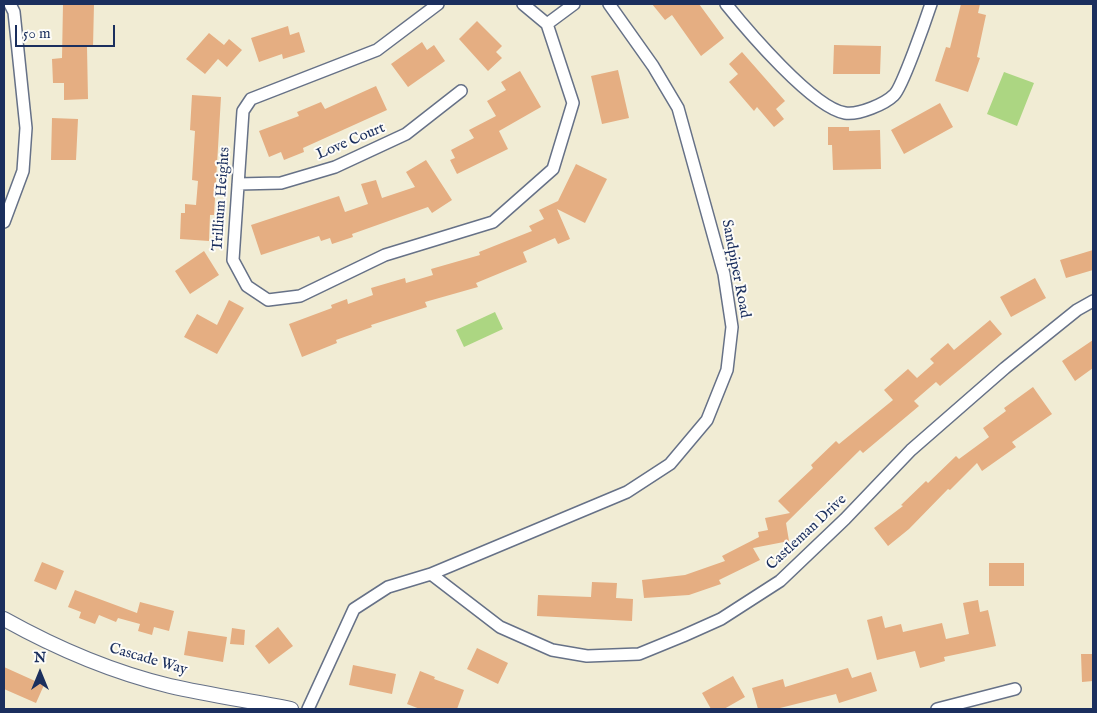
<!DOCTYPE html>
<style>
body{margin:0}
#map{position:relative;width:1097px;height:713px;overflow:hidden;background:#f1ecd4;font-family:"IM FELL English",serif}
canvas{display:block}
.frame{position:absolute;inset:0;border:5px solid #1b2f5e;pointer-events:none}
.north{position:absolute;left:15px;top:648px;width:50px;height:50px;-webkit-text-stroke:4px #fdfcf7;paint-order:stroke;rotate:0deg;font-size:14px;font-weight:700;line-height:20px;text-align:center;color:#1b2f5e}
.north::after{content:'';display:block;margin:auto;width:18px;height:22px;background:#1b2f5e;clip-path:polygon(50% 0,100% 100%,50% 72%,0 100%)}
.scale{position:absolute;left:15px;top:25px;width:100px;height:22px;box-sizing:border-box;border:2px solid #1b2f5e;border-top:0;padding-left:6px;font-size:15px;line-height:18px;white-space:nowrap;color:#1b2f5e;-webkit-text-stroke:4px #fdfcf7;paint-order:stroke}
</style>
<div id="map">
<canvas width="1097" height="713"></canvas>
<div class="frame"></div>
<div class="north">N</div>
<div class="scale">50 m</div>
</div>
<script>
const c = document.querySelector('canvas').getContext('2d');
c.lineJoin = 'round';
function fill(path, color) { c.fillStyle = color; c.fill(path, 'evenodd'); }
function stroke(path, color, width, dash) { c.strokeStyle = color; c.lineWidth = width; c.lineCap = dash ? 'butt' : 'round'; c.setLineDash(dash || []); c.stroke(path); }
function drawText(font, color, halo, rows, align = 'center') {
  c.font = font + ' "IM FELL English",serif'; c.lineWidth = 4; c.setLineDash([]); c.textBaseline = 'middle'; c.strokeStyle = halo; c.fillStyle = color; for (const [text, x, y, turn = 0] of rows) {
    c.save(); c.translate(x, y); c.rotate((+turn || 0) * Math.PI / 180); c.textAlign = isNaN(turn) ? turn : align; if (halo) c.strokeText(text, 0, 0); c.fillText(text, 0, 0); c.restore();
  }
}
fill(new Path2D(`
 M1004,72L1034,83L1017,126L987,114Z
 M495,312L503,329L464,347L456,330Z`), '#acd682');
fill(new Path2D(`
 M63,4H94L93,47H87L88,99L64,100V83H53L52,59L62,58Z
 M652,4H699L724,38L701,56L672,15L665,20Z
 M961,4H980L978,13L986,15L977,57L980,58L968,92L935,81L946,47L950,48Z
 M477,21L502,46L496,52L502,58L488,71L459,39Z
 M288,26L290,35L299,32L305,52L283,59L282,54L259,62L251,38Z
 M209,33L224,45L229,39L242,50L227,67L218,59L205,74L186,59Z
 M422,42L427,50L434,45L445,61L408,87L391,64Z
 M834,45L881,46L880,74H833Z
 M742,52L785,101L776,109L784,119L774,127L757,107L754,111L729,82L738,74L729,64Z
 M618,70L629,118L602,124L591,76Z
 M520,71L541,107L499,131L508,149L457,174L450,160L455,158L451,150L474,138L469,130L496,116L487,101L506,90L501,82Z
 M376,86L387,110L303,148L304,152L284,160L281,152L269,157L259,131L299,116L297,112L321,102L325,109Z
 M192,95L221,97L214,215H210L209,241L180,239L181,213H185V204L196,205L198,181L192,180L195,131L190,130Z
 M940,103L953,127L904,154L891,130Z
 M52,118L78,119L76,160H51Z
 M828,127H849V131L880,130L881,169L833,170L832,145H828Z
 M426,160L452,200L432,213L428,207L352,234L353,237L332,244L330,238L321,241L319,236L261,255L251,225L339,196L345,212L368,204L361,184L376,180L382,198L415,187L406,172Z
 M576,164L607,179L585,223L557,209L570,239L558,244L555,238L523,252L527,262L476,283L478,287L425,302L427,307L371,325L372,327L336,340L337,343L302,357L289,324L332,308L331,305L347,299L348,304L373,295L371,288L405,278L406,283L433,275L431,269L480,255L479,252L532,231L529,226L544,219L539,210L558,201Z
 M1093,250V270L1066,278L1060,260Z
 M204,251L219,275L190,294L175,271Z
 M1035,278L1046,298L1011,317L1000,297Z
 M229,300L244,308L217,354L184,337L197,314L217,325Z
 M990,320L1002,334L940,386L936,382L914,401L919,406L863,453L860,450L786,523L789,541L753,548L760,560L719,580L721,584L689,595L644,598L642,580L685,575L725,561L722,556L759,537L758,532L768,530L765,518L790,513L778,501L813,468L811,465L836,441L839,444L893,400L884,390L908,369L917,378L934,363L930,359L948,343L954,350Z
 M1093,340V368L1075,381L1062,361Z
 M1033,387L1052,414L1012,442L1016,447L982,471L977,463L950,490L948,489L909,529L888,546L874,528L903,506L901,505L926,481L928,483L956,456L959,459L989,437L983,428L1006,411L1004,408Z
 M42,562L64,571L56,590L34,581Z
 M989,563H1024V586H989Z
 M592,582L617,583L616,598L633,599L632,621L537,616L538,595L591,597Z
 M75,590L137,613L140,602L174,611L169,631L154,627L152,635L138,631L140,624L118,618L116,622L99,615L95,624L79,618L81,612L68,607Z
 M978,600L980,612L988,610L996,646L944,657L945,661L920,668L915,651L877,660L867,620L882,616L885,628L901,624L903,632L942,623L946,639L969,634L963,603Z
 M278,627L293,646L269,664L255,646Z
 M232,628L245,630L244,645L230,644Z
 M188,631L227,637L223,662L184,655Z
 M477,648L508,663L498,684L467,669Z
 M1081,654H1093V681L1082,682Z
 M353,665L396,674L392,694L349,685Z
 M4,667L44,685L36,703L4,689Z
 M848,668L852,678L871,672L877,691L839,703L836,694L776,709H758L752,688L783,679L785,687Z
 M420,671L435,677L434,679L464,690L457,709H420L407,704Z
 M733,676L745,697L724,709H711L702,693Z`), '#e5ae82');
const minor = new Path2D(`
 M438,4L377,50L251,99L243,111L233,260L247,286L268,300L300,296L385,255L493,222L553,169L573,103L547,24L523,4
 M726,4C747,30 813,108 845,113C859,115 885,104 894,95C902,88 926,19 931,4
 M547,24L574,4
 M238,184L281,183L335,167L406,134L461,91
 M4,222L23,171L26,128L14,12L10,4
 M431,574L627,492L670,464L707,420L727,370L732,327L724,274L678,108L653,66L609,4
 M308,709L354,609L388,587L431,574L500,627L552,650L587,656L639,654L683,636L721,619L780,581L845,519L911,450L1005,368L1077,310L1093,301
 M937,709L1015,689`);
const tertiary = new Path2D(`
 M4,619C56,648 112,672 170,686C210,695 251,701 291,709`);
stroke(minor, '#667187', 14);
stroke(tertiary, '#667187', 16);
stroke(minor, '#fff', 11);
stroke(tertiary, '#fff', 14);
drawText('15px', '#1b2f5e', '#fdfcf7', [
 ["Love Court",351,142,-23],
 ["Trillium Heights",222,199,-86],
 ["Sandpiper Road",735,269,79],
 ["Castleman Drive",807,533,-43],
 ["Cascade Way",148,660,16]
]);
</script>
